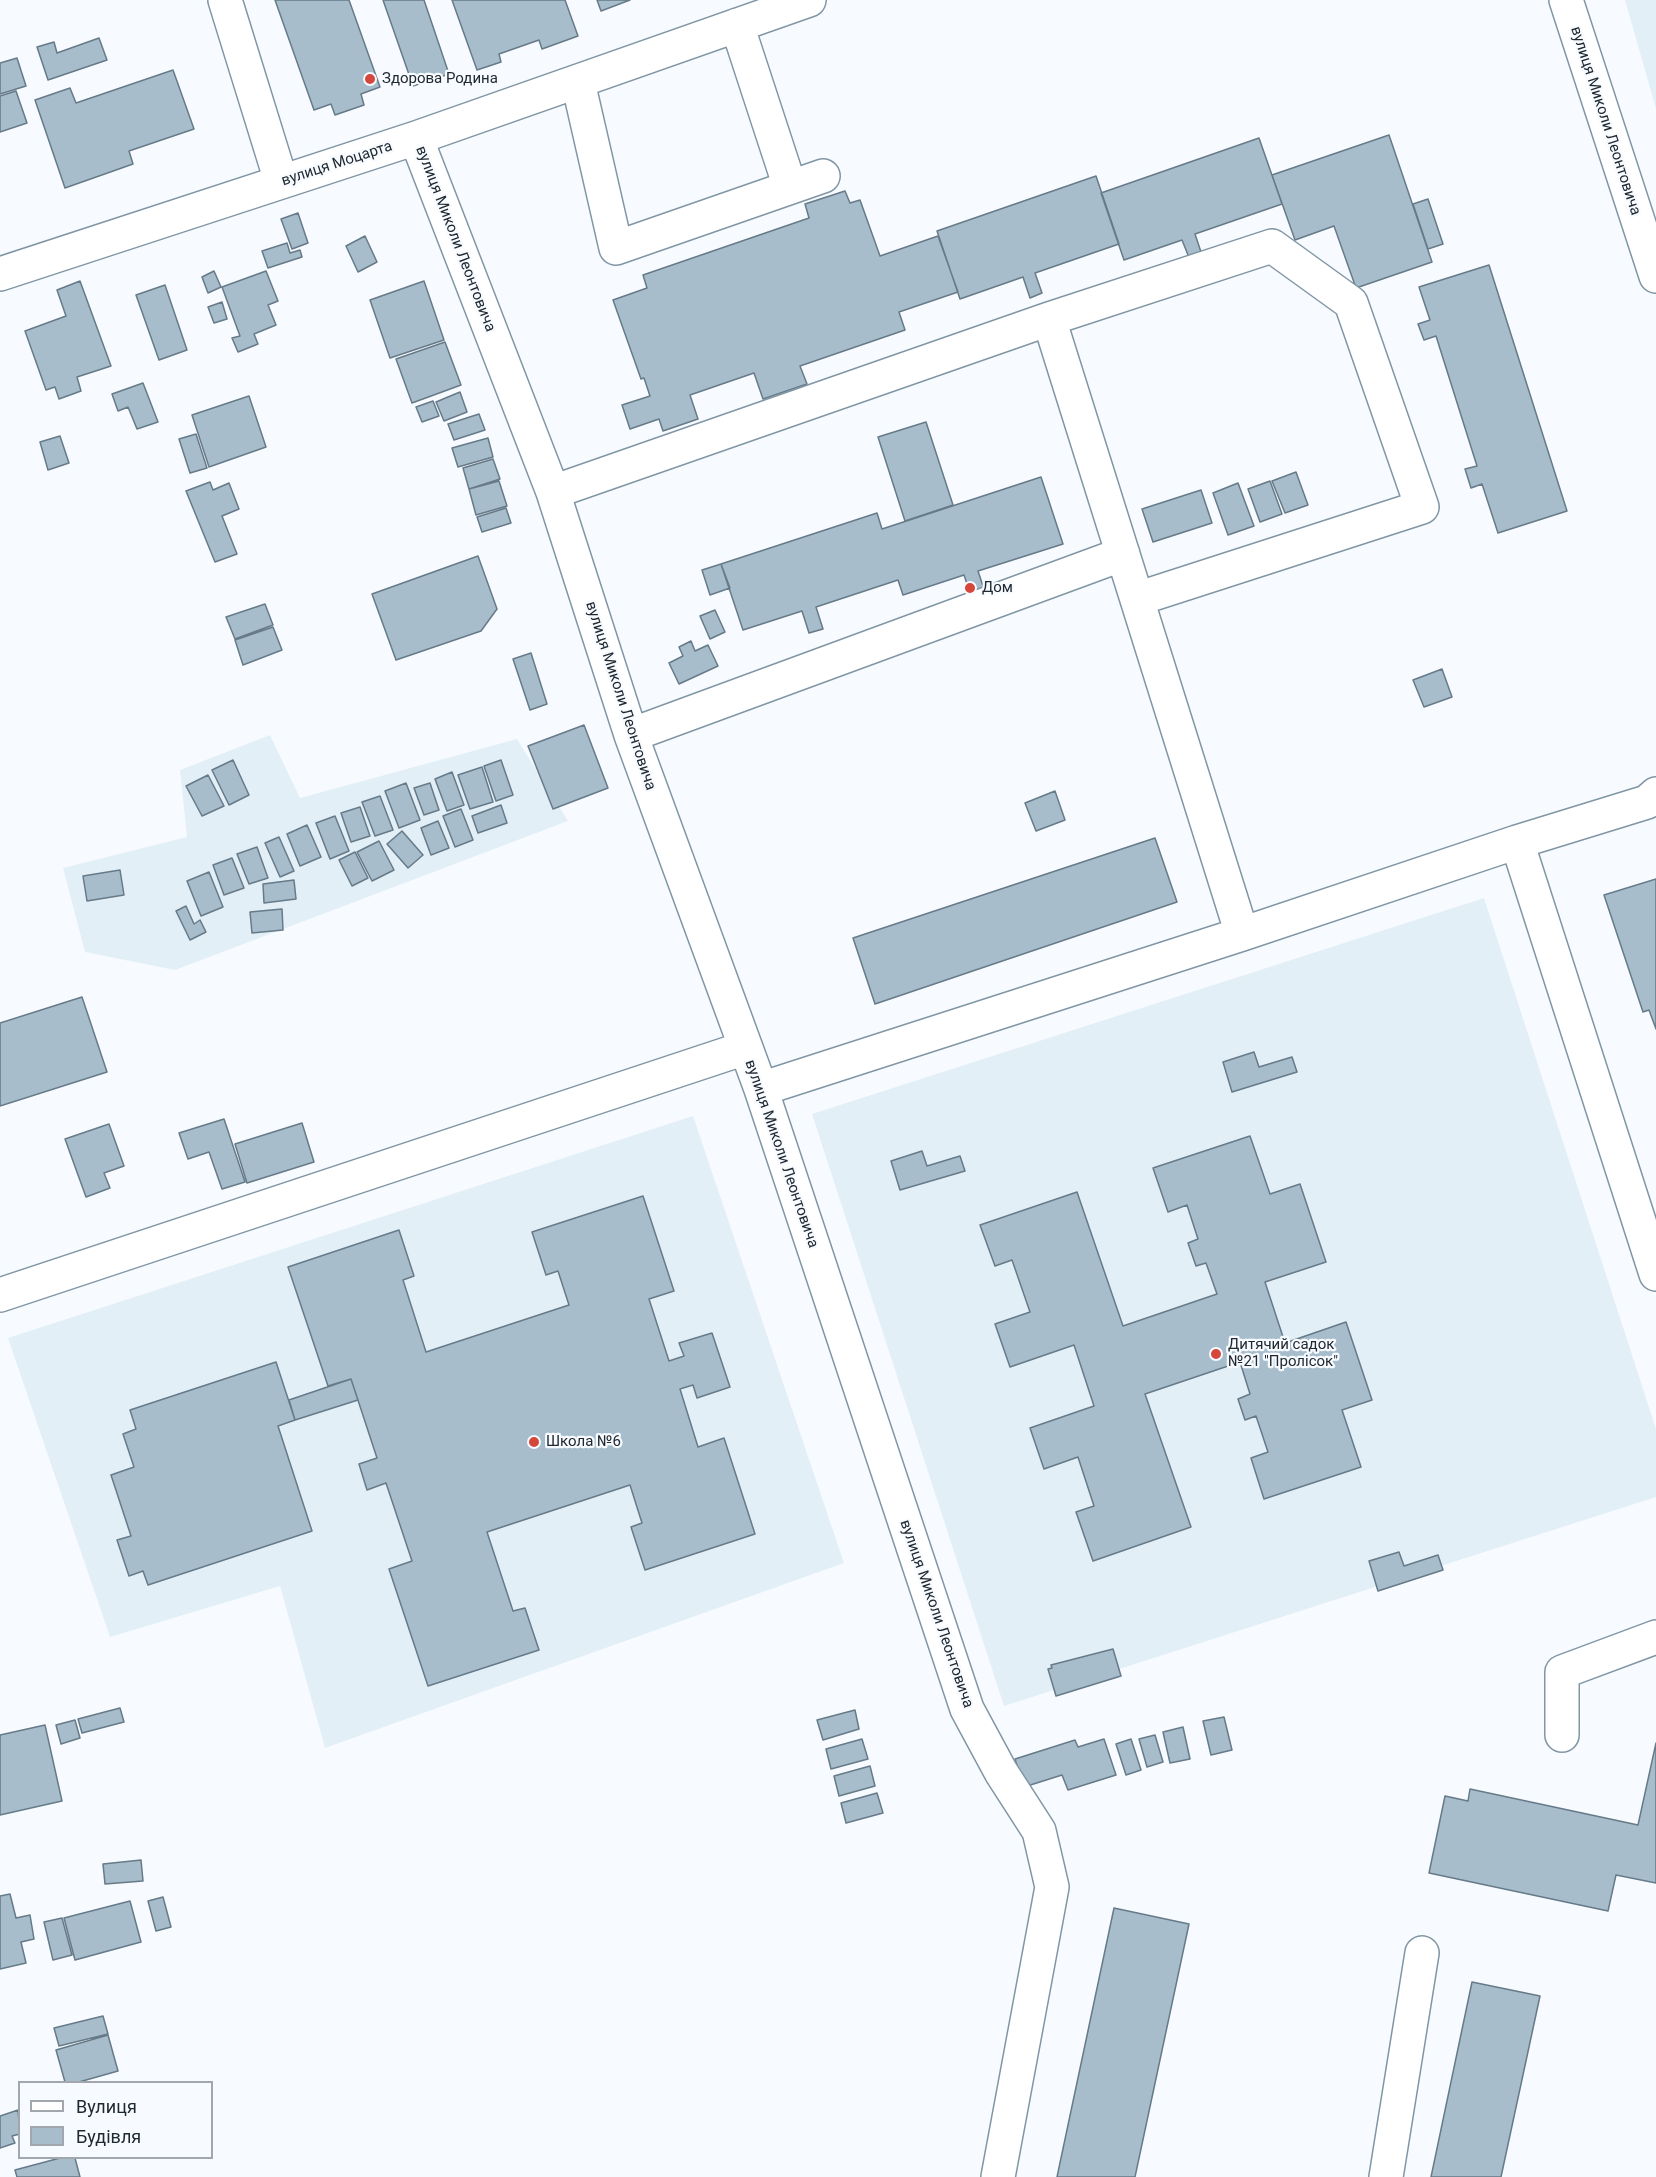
<!DOCTYPE html>
<meta charset="utf-8">
<style>
body{margin:0}
#map{position:relative;width:1656px;height:2177px;overflow:hidden;background:#f7fbff;font-family:Roboto,sans-serif}
canvas{display:block}
.legend{position:absolute;left:18px;top:2081px;width:195px;height:78px;box-sizing:border-box;background:#f7fbff;border:2px solid #a1a7ac;margin:0;padding:8px 10px;list-style:none;font-size:18px;color:#20292f}
.legend li{display:flex;align-items:center;gap:12px;height:30px}
.legend b{width:30px;border:2px solid #a1a7ac}
</style>
<div id="map">
<canvas width="1656" height="2177"></canvas>
<ul class="legend">
<li><b style="height:8px;background:#fff"></b>Вулиця</li>
<li><b style="height:16px;background:#a7bdcc"></b>Будівля</li>
</ul>
</div>
<script>
const c = document.querySelector('canvas').getContext('2d');
c.lineJoin = 'round';
function fill(path, color) { c.fillStyle = color; c.fill(path, 'evenodd'); }
function stroke(path, color, width, dash) { c.strokeStyle = color; c.lineWidth = width; c.lineCap = dash ? 'butt' : 'round'; c.setLineDash(dash || []); c.stroke(path); }
function drawText(font, color, halo, rows, align = 'center') {
  c.font = font + ' Roboto,sans-serif'; c.lineWidth = 4.5; c.setLineDash([]); c.textBaseline = 'middle'; c.strokeStyle = halo; c.fillStyle = color; for (const [text, x, y, turn = 0] of rows) {
    c.save(); c.translate(x, y); c.rotate((+turn || 0) * Math.PI / 180); c.textAlign = isNaN(turn) ? turn : align; if (halo) c.strokeText(text, 0, 0); c.fillText(text, 0, 0); c.restore();
  }
}
fill(new Path2D(`
 M1625,0H1656V109Z
 M270,735L300,798L517,739L568,821L175,970L85,952L63,868L187,837L180,770Z
 M1484,898L1656,1429V1497L1004,1706L812,1114Z
 M693,1116L844,1563L325,1748L280,1586L110,1637L8,1338Z`), '#e3eff7');
const building = new Path2D(`
 M275,0H349L380,87L361,94L364,105L335,115L331,104L314,110Z
 M383,0H424L449,74L413,86Z
 M452,0H565L578,36L542,49L539,40L499,54L501,62L477,70Z
 M597,0H630L601,11Z
 M99,38L107,60L48,80L37,47L54,42L57,53Z
 M17,58L26,86L0,94V63Z
 M173,70L194,129L129,151L133,164L65,188L35,100L70,88L76,103Z
 M16,91L27,123L0,132V96Z
 M1389,135L1432,262L1356,288L1334,226L1295,240L1272,175Z
 M1259,138L1282,204L1195,234L1202,255L1190,260L1182,240L1124,260L1101,193Z
 M1096,176L1119,244L1035,273L1042,293L1030,298L1023,277L960,299L937,231Z
 M845,191L850,203L860,200L880,256L938,236L958,292L899,312L905,330L800,366L807,384L763,399L754,373L690,395L698,419L663,431L659,419L630,429L622,405L650,396L644,378L641,379L613,300L647,288L643,275L809,218L805,204Z
 M1428,199L1443,244L1428,249L1413,204Z
 M298,213L308,243L292,249L281,219Z
 M365,236L377,262L358,272L346,246Z
 M287,243L290,253L300,250L302,257L268,268L262,251Z
 M1489,265L1567,511L1498,533L1482,484L1471,488L1465,469L1477,466L1436,336L1424,340L1418,324L1430,320L1419,287Z
 M214,271L221,287L208,293L202,277Z
 M266,271L278,301L268,305L276,325L254,334L258,344L238,352L232,338L240,336L222,287Z
 M80,281L111,366L77,377L81,391L59,399L55,387L46,390L25,331L66,316L57,290Z
 M424,281L444,340L390,358L370,300Z
 M165,285L187,350L159,360L136,295Z
 M222,302L227,319L214,323L208,307Z
 M445,342L461,385L412,403L396,359Z
 M143,383L158,422L137,429L128,407L118,411L112,394Z
 M460,392L467,412L444,421L436,402Z
 M249,396L266,447L209,467L192,415Z
 M433,401L439,416L422,422L416,407Z
 M479,414L485,430L454,440L448,424Z
 M926,422L953,505L905,521L878,437Z
 M196,434L207,468L190,473L179,439Z
 M60,436L69,463L48,470L40,442Z
 M488,438L493,457L458,467L452,448Z
 M493,459L500,479L469,489L463,468Z
 M1296,472L1308,505L1285,513L1272,481Z
 M1041,477L1063,544L978,571L985,592L971,596L964,575L903,595L898,580L816,607L823,629L809,633L802,611L743,630L721,564L877,513L882,529Z
 M499,481L507,506L476,515L469,489Z
 M1270,481L1282,514L1260,522L1248,489Z
 M210,482L213,490L229,483L239,509L222,516L237,554L215,562L186,491Z
 M1238,483L1254,526L1228,535L1213,493Z
 M1201,490L1212,523L1153,542L1142,509Z
 M506,508L511,523L482,532L477,517Z
 M478,556L497,609L481,631L396,660L372,594Z
 M721,564L730,588L710,595L702,570Z
 M265,604L273,625L235,639L226,617Z
 M715,610L725,632L710,639L700,616Z
 M273,627L282,650L243,665L235,640Z
 M691,641L695,651L708,645L718,666L679,684L669,663L683,656L679,647Z
 M531,653L547,704L530,710L513,659Z
 M1442,669L1452,697L1424,707L1413,680Z
 M584,725L608,788L553,809L528,746Z
 M233,760L249,795L229,805L212,770Z
 M501,760L513,795L496,801L484,766Z
 M482,767L493,802L470,809L458,775Z
 M452,772L464,805L447,811L435,779Z
 M208,775L224,806L202,816L186,786Z
 M406,783L420,820L399,828L385,791Z
 M430,783L439,810L424,815L414,788Z
 M1055,791L1065,820L1036,831L1025,803Z
 M380,796L393,830L375,836L362,802Z
 M501,805L507,823L478,833L472,816Z
 M360,807L370,836L351,842L341,813Z
 M461,809L473,840L455,847L443,816Z
 M335,816L349,851L330,859L316,823Z
 M438,821L449,848L431,855L421,828Z
 M307,825L321,857L300,866L287,834Z
 M402,831L423,855L408,868L387,844Z
 M279,837L294,871L280,877L265,843Z
 M1155,838L1177,902L875,1004L853,938Z
 M379,841L394,870L372,881L357,852Z
 M257,847L268,878L249,884L237,854Z
 M355,852L368,878L352,886L339,860Z
 M232,858L244,888L224,895L213,865Z
 M120,870L124,895L87,901L83,876Z
 M209,872L223,907L201,916L187,881Z
 M1656,879V1029L1649,1010L1643,1012L1604,895Z
 M294,880L296,899L264,903L263,884Z
 M186,906L194,924L200,920L206,932L190,940L176,911Z
 M282,909L283,930L252,933L250,912Z
 M82,997L107,1072L0,1106V1023Z
 M1254,1052L1259,1067L1292,1057L1297,1072L1232,1092L1223,1062Z
 M224,1119L245,1182L222,1189L209,1152L188,1159L179,1133Z
 M302,1123L314,1162L247,1183L235,1144Z
 M109,1124L124,1166L104,1173L110,1188L86,1197L65,1139Z
 M1250,1136L1270,1194L1300,1184L1326,1262L1265,1282L1285,1343L1346,1322L1372,1400L1342,1410L1361,1467L1264,1499L1251,1458L1268,1452L1256,1416L1245,1420L1238,1399L1250,1394L1240,1362L1145,1394L1191,1527L1093,1561L1076,1512L1094,1506L1078,1457L1044,1469L1030,1428L1094,1406L1074,1345L1010,1367L995,1324L1030,1312L1012,1260L995,1266L980,1225L1077,1192L1123,1326L1217,1294L1206,1263L1196,1266L1188,1243L1198,1239L1187,1205L1168,1212L1153,1168Z
 M922,1151L927,1166L960,1156L965,1171L900,1190L891,1161Z
 M643,1196L674,1291L649,1299L669,1361L684,1356L679,1343L712,1333L730,1387L697,1398L693,1385L680,1389L698,1447L724,1438L755,1534L645,1570L631,1527L642,1523L630,1485L487,1532L513,1611L525,1608L539,1650L428,1686L389,1569L412,1561L386,1483L367,1490L359,1464L377,1458L351,1379L328,1386L288,1267L399,1230L414,1276L403,1280L426,1352L569,1305L558,1271L546,1275L532,1232Z
 M276,1362L295,1420L278,1426L312,1531L148,1585L143,1571L129,1576L117,1540L131,1536L111,1475L134,1467L123,1434L136,1429L130,1410Z
 M351,1379L358,1400L295,1420L289,1400Z
 M1399,1552L1404,1566L1438,1555L1443,1570L1378,1591L1369,1561Z
 M1113,1649L1121,1676L1056,1696L1048,1669L1052,1668L1051,1665Z
 M120,1708L124,1722L82,1733L78,1719Z
 M855,1710L859,1729L823,1740L817,1720Z
 M1224,1717L1232,1750L1211,1755L1203,1721Z
 M75,1720L80,1738L61,1744L56,1725Z
 M45,1725L62,1801L0,1815V1735Z
 M1183,1727L1190,1759L1170,1763L1163,1732Z
 M1155,1735L1163,1762L1147,1767L1139,1739Z
 M862,1739L868,1759L831,1769L826,1749Z
 M1104,1739L1116,1775L1068,1790L1062,1775L1024,1787L1015,1759L1075,1740L1078,1747Z
 M1131,1739L1141,1770L1126,1775L1116,1744Z
 M1656,1743V1883L1616,1875L1608,1911L1429,1873L1445,1796L1468,1801L1470,1789L1638,1825Z
 M870,1766L875,1786L839,1796L834,1776Z
 M877,1793L883,1813L846,1823L841,1803Z
 M141,1860L143,1881L105,1884L103,1864Z
 M10,1894L16,1918L30,1915L34,1939L21,1942L26,1963L0,1969V1896Z
 M163,1897L171,1927L156,1931L148,1901Z
 M130,1901L141,1942L75,1960L64,1918Z
 M1114,1908L1189,1924L1135,2177H1057Z
 M62,1918L72,1955L53,1960L44,1922Z
 M1472,1982L1540,1996L1501,2177H1431Z
 M103,2016L108,2034L59,2046L54,2028Z
 M108,2035L118,2071L79,2082H65L56,2050Z
 M18,2110L20,2134L12,2136L15,2143L0,2148V2116Z
 M60,2158H75L80,2177H17L15,2170Z`);
fill(building, '#a7bdcc');
stroke(building, '#667a88', 1.5);
const minor = new Path2D(`
 M225,0L281,181
 M1566,0L1656,276
 M737,25L790,187
 M578,82L616,248L823,176
 M416,138L553,492L631,735L761,1089L967,1709L1001,1772L1039,1831L1052,1887L998,2177
 M0,274L416,138L809,0
 M1049,319L1242,934
 M553,492L1049,319L1272,246L1351,303L1422,507L1137,599
 M631,735L1123,554
 M1517,842L1656,1274
 M761,1089L1242,934L1517,842L1647,802L1656,794
 M0,1295L745,1048
 M1562,1735V1672L1656,1637
 M1386,2177L1422,1953`);
stroke(minor, '#8196a5', 36);
stroke(minor, '#fff', 33);
for (const [x, y, r, color] of [
 [370,79,6,"#d5473a"],
 [970,588,6,"#d5473a"],
 [1216,1354,6,"#d5473a"],
 [534,1442,6,"#d5473a"]
]) { const dot = new Path2D(); dot.arc(x, y, r, 0, 2 * Math.PI); c.fillStyle = color; c.fill(dot); stroke(dot, '#f7fbff', 2); }
drawText('15px', '#20292f', '#f7fbff', [
 ["Здорова Родина",382,79],
 ["Дом",982,588],
 ["Дитячий садок",1228,1345],
 ["№21 \"Пролісок\"",1228,1362],
 ["Школа №6",546,1442]
], 'left');
drawText('15px', '#20292f', '#f7fbff', [
 ["вулиця Миколи Леонтовича",1605,121,72],
 ["вулиця Моцарта",337,164,-18],
 ["вулиця Миколи Леонтовича",455,239,69],
 ["вулиця Миколи Леонтовича",620,696,72],
 ["вулиця Миколи Леонтовича",781,1154,71],
 ["вулиця Миколи Леонтовича",936,1614,71]
]);
</script>
